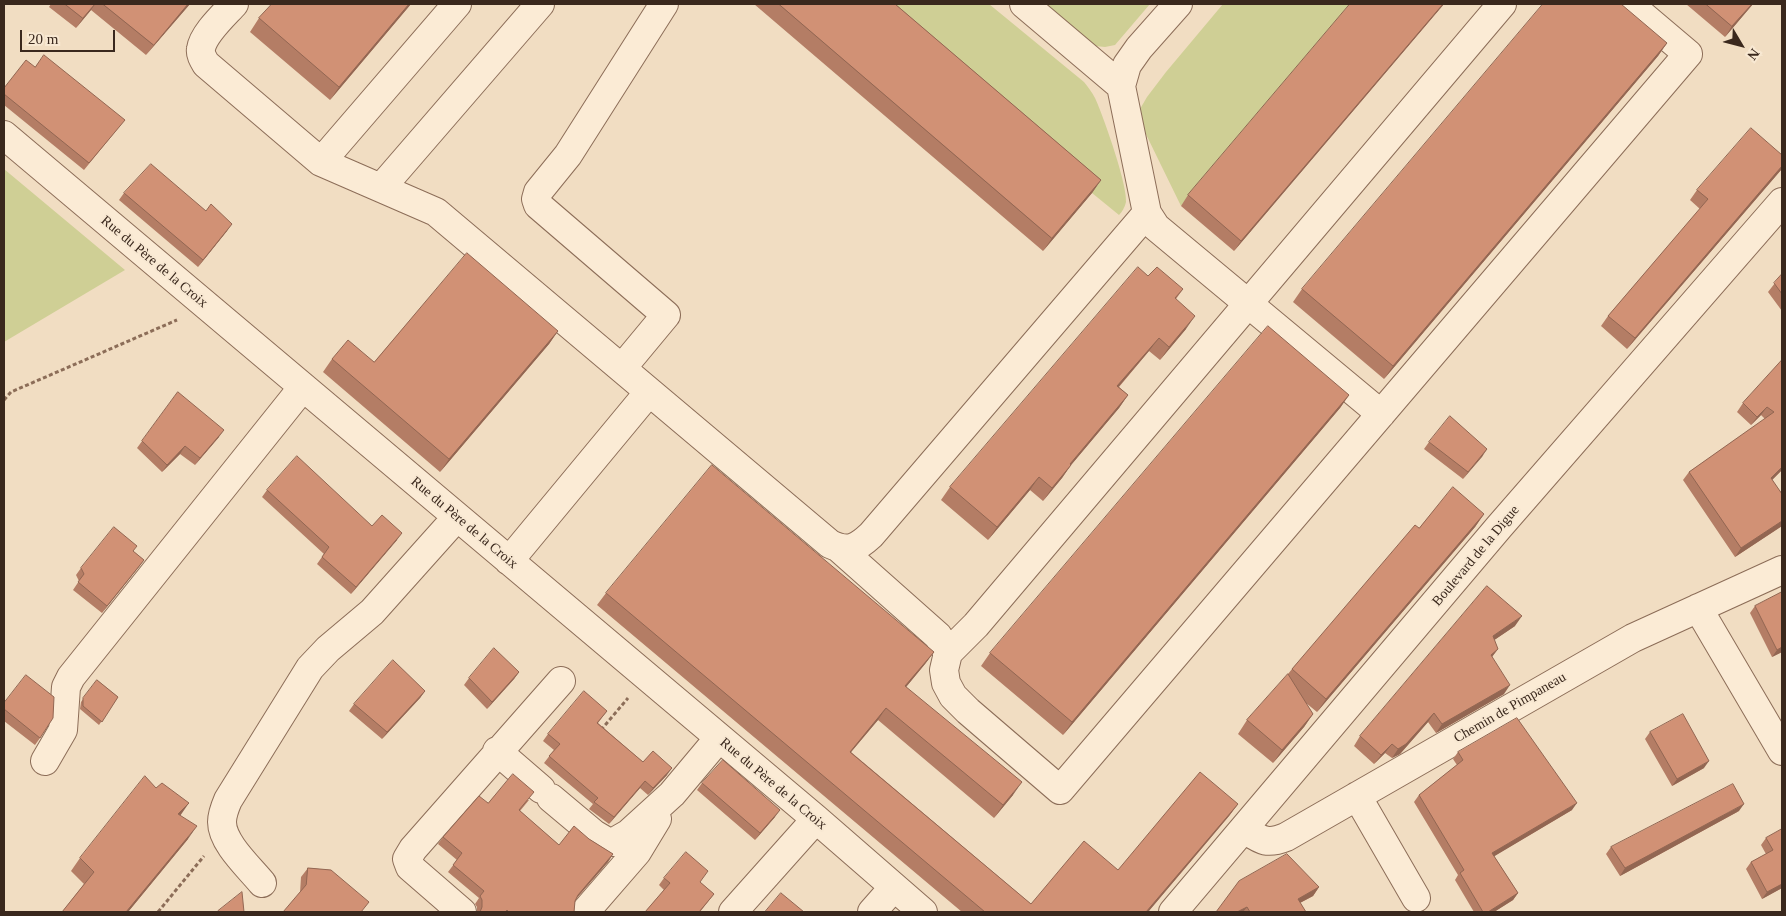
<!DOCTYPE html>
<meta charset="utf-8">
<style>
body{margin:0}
#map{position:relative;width:1786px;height:916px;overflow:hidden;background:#f1ddc2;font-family:Georgia,serif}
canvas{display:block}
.frame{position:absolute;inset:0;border:5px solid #3a281d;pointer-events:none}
.north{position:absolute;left:1716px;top:20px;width:50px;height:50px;-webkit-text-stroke:4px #f8e8d2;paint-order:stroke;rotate:127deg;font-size:14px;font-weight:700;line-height:20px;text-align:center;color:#3a281d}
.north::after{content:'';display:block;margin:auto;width:18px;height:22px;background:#3a281d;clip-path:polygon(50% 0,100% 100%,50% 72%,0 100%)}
.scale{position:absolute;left:20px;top:30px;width:95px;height:22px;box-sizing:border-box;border:2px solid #3a281d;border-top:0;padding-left:6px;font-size:15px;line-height:18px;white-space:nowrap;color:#3a281d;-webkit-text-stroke:4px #f8e8d2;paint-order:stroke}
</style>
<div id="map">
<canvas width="1786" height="916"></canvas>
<div class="frame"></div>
<div class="north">N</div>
<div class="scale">20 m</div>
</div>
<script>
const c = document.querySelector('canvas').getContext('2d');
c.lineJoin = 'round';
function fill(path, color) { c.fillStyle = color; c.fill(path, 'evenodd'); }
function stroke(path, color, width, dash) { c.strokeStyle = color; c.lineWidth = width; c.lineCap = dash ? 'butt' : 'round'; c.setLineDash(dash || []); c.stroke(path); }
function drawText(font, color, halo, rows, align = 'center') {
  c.font = font + ' Georgia,serif'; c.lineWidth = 4; c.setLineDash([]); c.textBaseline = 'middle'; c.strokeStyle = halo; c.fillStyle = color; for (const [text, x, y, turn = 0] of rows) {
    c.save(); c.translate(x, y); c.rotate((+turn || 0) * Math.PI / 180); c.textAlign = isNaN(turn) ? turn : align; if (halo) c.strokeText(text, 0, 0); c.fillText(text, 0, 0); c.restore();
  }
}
fill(new Path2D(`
 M870,4H989L1084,82C1088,87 1092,92 1095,98C1103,115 1128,186 1126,202C1125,207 1122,212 1119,215L1092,193Z
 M1045,4H1150L1115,45L1105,47L1095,46Z
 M1223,4H1352L1181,206L1139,120L1140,109L1147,97L1166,72Z
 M4,169L125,270L4,342Z`), '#cfcf95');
const minor = new Path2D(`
 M234,4C224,15 203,34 201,49C200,54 203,59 206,64L321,162L436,212L830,544C849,553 857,548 871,535L1147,213
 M1024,4L1121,86
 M1178,4L1139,48L1127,65L1121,86L1147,213L1156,227L1381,414
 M4,135L816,819L923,912
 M321,162L457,4
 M381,188L540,4
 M622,368L666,315L538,205L536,199L538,192L568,155L664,4
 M840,549L938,636L948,653L944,670L946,683L953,696L968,711L1060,790L1688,54L1629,4
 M509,561L649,392
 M1698,608L1782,751
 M948,653L976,625L1502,4
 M497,751L541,789
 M45,761L63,730L66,687L71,677L303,387
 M1357,796L1416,898
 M551,798L594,834L606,841L614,842L628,834L672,794L719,738
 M1244,829C1261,840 1266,845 1286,837L1633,638L1782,570
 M262,883C249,867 222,843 222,822C222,814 225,807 228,800L310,668L328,649L372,612L457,517
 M462,912L410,867L407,859L413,849L561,681
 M585,912L637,852L657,819
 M733,912L816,819
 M872,912L894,887
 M1173,912L1499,527L1782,202`);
stroke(minor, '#8c6d58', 30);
stroke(new Path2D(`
 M4,400L11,392L177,320
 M601,730L628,698
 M158,912L204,856`), '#8c6d58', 3, [4, 2.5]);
stroke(minor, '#fbebd5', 28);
fill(new Path2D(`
 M51,4H190L146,55L91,10L76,28L49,7Z
 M272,4H411L330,100L250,32L259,18Z
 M754,4H895L1101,180L1092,193L1043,251Z
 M1444,4L1234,251L1181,206L1188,195Z
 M1686,4H1753L1725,37Z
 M1667,43L1658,56L1384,379L1293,302L1302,289Z
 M4,88L119,127L84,170L4,105Z
 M1782,166L1781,170L1627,349L1601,326L1608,316L1700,209L1690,200L1697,190Z
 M124,193L227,231L198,267L119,200Z
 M1782,274V311L1768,292Z
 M1148,276L1183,289L1176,299L1186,329L1160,360L1149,351L1119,387L1128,395L1119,408L1071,465L1062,478L1043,501L1030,490L988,540L941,500L950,487Z
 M558,331L549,344L440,472L323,372L332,359L374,362Z
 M1782,360V470L1772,480L1782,494V526L1735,557L1683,480L1689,472L1765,419L1761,415L1751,425L1737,412L1743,403Z
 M178,392L219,437L195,465L180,454L162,472L137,448Z
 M1349,395L1340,408L1063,735L981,666L990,653Z
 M1429,442L1487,449L1463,479L1424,449Z
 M267,490L372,526L397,540L351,594L317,564L324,554L262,497Z
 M1484,514L1475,527L1317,712L1306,703L1313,714L1304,727L1273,763L1238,734L1247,720L1288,674L1292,669L1419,528Z
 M133,551L144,560L102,613L73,590L79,581L76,575L81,568Z
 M1487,586L1515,626L1494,640L1498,649L1492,657L1504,694L1436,733L1428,722L1400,754L1392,758L1385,753L1374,764L1354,746L1360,736Z
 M1782,592V652L1772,657L1750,613L1755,606Z
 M606,593L934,652L925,664L906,687L1013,795L994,818L878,720L851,752L1031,904L1118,870L1238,804L1229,816L1148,912H962L597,605Z
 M519,672L514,679L487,709L464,685L469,678Z
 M97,680L118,697L99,725L80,709L81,702Z
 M425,691L420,698L382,739L349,711L354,704Z
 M4,703L40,738L35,745L4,721Z
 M607,711L598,723L643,762L667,775L648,795L640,788L609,824L589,809L593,804L544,763L554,750L543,741L548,734Z
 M1650,732L1704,768L1672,786L1645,739Z
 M1458,752L1572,810L1494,856L1518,893L1513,900L1494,912H1474L1455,880L1458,875L1414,802L1419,795L1457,765L1453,759Z
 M702,783L775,817L755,840L697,790Z
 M529,800L520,811L559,845L589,839L613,854L608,862L577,898L575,901L574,912H477V907L475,904L479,898L448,872L457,860L438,844L443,837L488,803Z
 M1739,811L1620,876L1606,854L1611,847Z
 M180,816L188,839L128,912H62L84,884L71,871L80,858Z
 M1782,829V888L1762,899L1746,869L1751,862L1766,854L1761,845L1766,838Z
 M308,868L331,870L300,893L301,877Z
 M664,878L700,882L714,894L700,912H645L664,890L659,885Z
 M1319,887L1313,896L1300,903L1306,912H1216Z`), '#b47d65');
fill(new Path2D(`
 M95,4L91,10L76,28L83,18Z
 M188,4H190L146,55L154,45Z
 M409,4H411L330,100L339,87Z
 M1443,4H1444L1234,251L1241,241Z
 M1752,4H1753L1725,37L1732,26Z
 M1667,43L1658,56L1384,379L1393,366Z
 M1782,166L1781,170L1627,349L1635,338Z
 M1101,180L1092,193L1043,251L1052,238Z
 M232,224L227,231L198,267L203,260Z
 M1195,316L1186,329L1160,360L1169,347Z
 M558,331L549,344L440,472L449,459Z
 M1159,338L1149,351L1108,399L1117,386Z
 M1128,395L1119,408L1061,477L1070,464Z
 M1349,395L1340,408L1063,735L1072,722Z
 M1767,407L1761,415L1751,425L1757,417Z
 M224,430L219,437L195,465L200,458Z
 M185,446L180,454L162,472L167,465Z
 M1487,449L1482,457L1463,479L1468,472Z
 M1071,465L1062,478L1043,501L1052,488Z
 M1782,467V470L1765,487L1771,478Z
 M1039,477L1030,490L988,540L997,527Z
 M1484,514L1475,527L1317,712L1326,699Z
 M1782,521V526L1735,557L1741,548Z
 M402,533L397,540L351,594L356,587Z
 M144,560L139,567L102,613L107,606Z
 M1522,616L1515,626L1487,645L1493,636Z
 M1782,647V652L1772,657L1777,650Z
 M1498,649L1491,658V655Z
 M934,652L925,664L897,698L905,686Z
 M519,672L514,679L487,709L492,702Z
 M1510,685L1504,694L1436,733L1442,724Z
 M425,691L420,698L382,739L387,732Z
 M886,708L878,720L841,764L850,752Z
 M1434,713L1428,722L1400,754L1392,758L1398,749Z
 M1313,714L1304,727L1273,763L1282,750Z
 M1392,744L1385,753L1374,764L1381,755Z
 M1709,761L1704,768L1672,786L1677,779Z
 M672,768L667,775L648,795L653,788Z
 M645,781L640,788L609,824L614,817Z
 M1022,782L1013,795L994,818L1003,805Z
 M189,803L180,816L178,814Z
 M1577,803L1572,810L1488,860L1492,853Z
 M1238,804L1229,816L1148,912H1146Z
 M1744,804L1739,811L1620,876L1625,868Z
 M780,810L775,817L755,840L760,833Z
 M197,826L188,839L128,912H126Z
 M613,854L608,862L573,902L578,895Z
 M1782,884V888L1762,899L1767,892Z
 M1319,887L1313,896L1292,907L1298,899Z
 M1518,893L1513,900L1494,912H1488Z
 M1247,907L1243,912H1237Z`), '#926652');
const building = new Path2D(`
 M65,4H95L83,18Z
 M103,4H188L154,45Z
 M272,4H409L339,87L259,18Z
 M779,4H895L1101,180L1052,238Z
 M1350,4H1443L1241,241L1188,195Z
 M1543,4H1621L1667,43L1393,366L1302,289Z
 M1706,4H1752L1732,26Z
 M44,55L125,120L89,163L4,94V88L26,60L35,67Z
 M1751,128L1782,155V166L1635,338L1608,316L1708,199L1697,190Z
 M151,164L206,211L211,204L232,224L203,260L124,193Z
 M467,253L558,331L449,459L332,359L348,340L374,362Z
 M1138,267L1148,276L1157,267L1183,289L1175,298L1195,316L1169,347L1159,338L1117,386L1128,395L1070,464L1071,465L1052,488L1039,477L997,527L950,487Z
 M1782,274V294L1774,283Z
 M1268,326L1349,395L1072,722L990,653Z
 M1782,360V467L1771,478L1782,494V521L1741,548L1689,472L1774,412L1767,407L1757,417L1743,403Z
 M178,392L224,430L200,458L185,446L167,465L142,441Z
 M1450,416L1487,449L1468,472L1429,442Z
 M297,456L372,526L382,515L402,533L356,587L322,557L329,547L267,490Z
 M712,465L934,652L905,686L1022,782L1003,805L886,708L850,752L1031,904L1084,841L1118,870L1200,772L1238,804L1146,912H985L606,593Z
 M1453,487L1484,514L1326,699L1292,669L1415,525L1419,528Z
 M114,527L137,546L133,551L144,560L107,606L78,582L84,574L81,568Z
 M1487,586L1522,616L1493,636L1498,649L1491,655L1510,685L1442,724L1434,713L1406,744L1398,749L1392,744L1381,755L1360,736Z
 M1782,592V647L1777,650L1755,606Z
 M494,648L519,672L492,702L469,678Z
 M393,660L425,691L387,732L354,704Z
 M1288,674L1313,714L1282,750L1247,720Z
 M26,675L54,697L53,718L40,738L4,709V703Z
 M97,680L118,697L102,722L83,706V698Z
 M584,691L607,711L597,723L643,762L653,751L672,768L653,788L645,781L614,817L594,802L598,798L549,756L560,744L548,734Z
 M1683,714L1709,761L1677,779L1650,732Z
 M1517,718L1577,803L1492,853L1518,893L1488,912H1483L1460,873L1464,870L1419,795L1463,760L1458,752Z
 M723,760L780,810L760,833L702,783Z
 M513,774L534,792L519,810L559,845L574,826L589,839L613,854L578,895L575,901L574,912H509L507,910L505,912H480L482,907V900L480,896L484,891L453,865L462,853L443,837L479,796L488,803Z
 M145,776L156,788L162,783L189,803L178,814L197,826L126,912H62L94,872L80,858Z
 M1733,784L1744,804L1625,868L1611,847Z
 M1782,829V884L1767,892L1751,862L1773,850L1766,838Z
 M686,852L708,871L700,882L714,894L699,912H645L670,883L664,878Z
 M1287,854L1319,887L1298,899L1306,912H1250L1247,907L1237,912H1216L1239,881Z
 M308,868L331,870L369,902L361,912H283L306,885Z
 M242,892L244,912H218V911Z
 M781,893L804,912H765Z`);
fill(building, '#d19175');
stroke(building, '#926652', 1);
drawText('14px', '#3a281d', '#f8e8d2', [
 ["Rue du Père de la Croix",154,262,40],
 ["Rue du Père de la Croix",464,523,40],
 ["Boulevard de la Digue",1476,556,-50],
 ["Chemin de Pimpaneau",1510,708,-30],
 ["Rue du Père de la Croix",773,784,40]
]);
</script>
